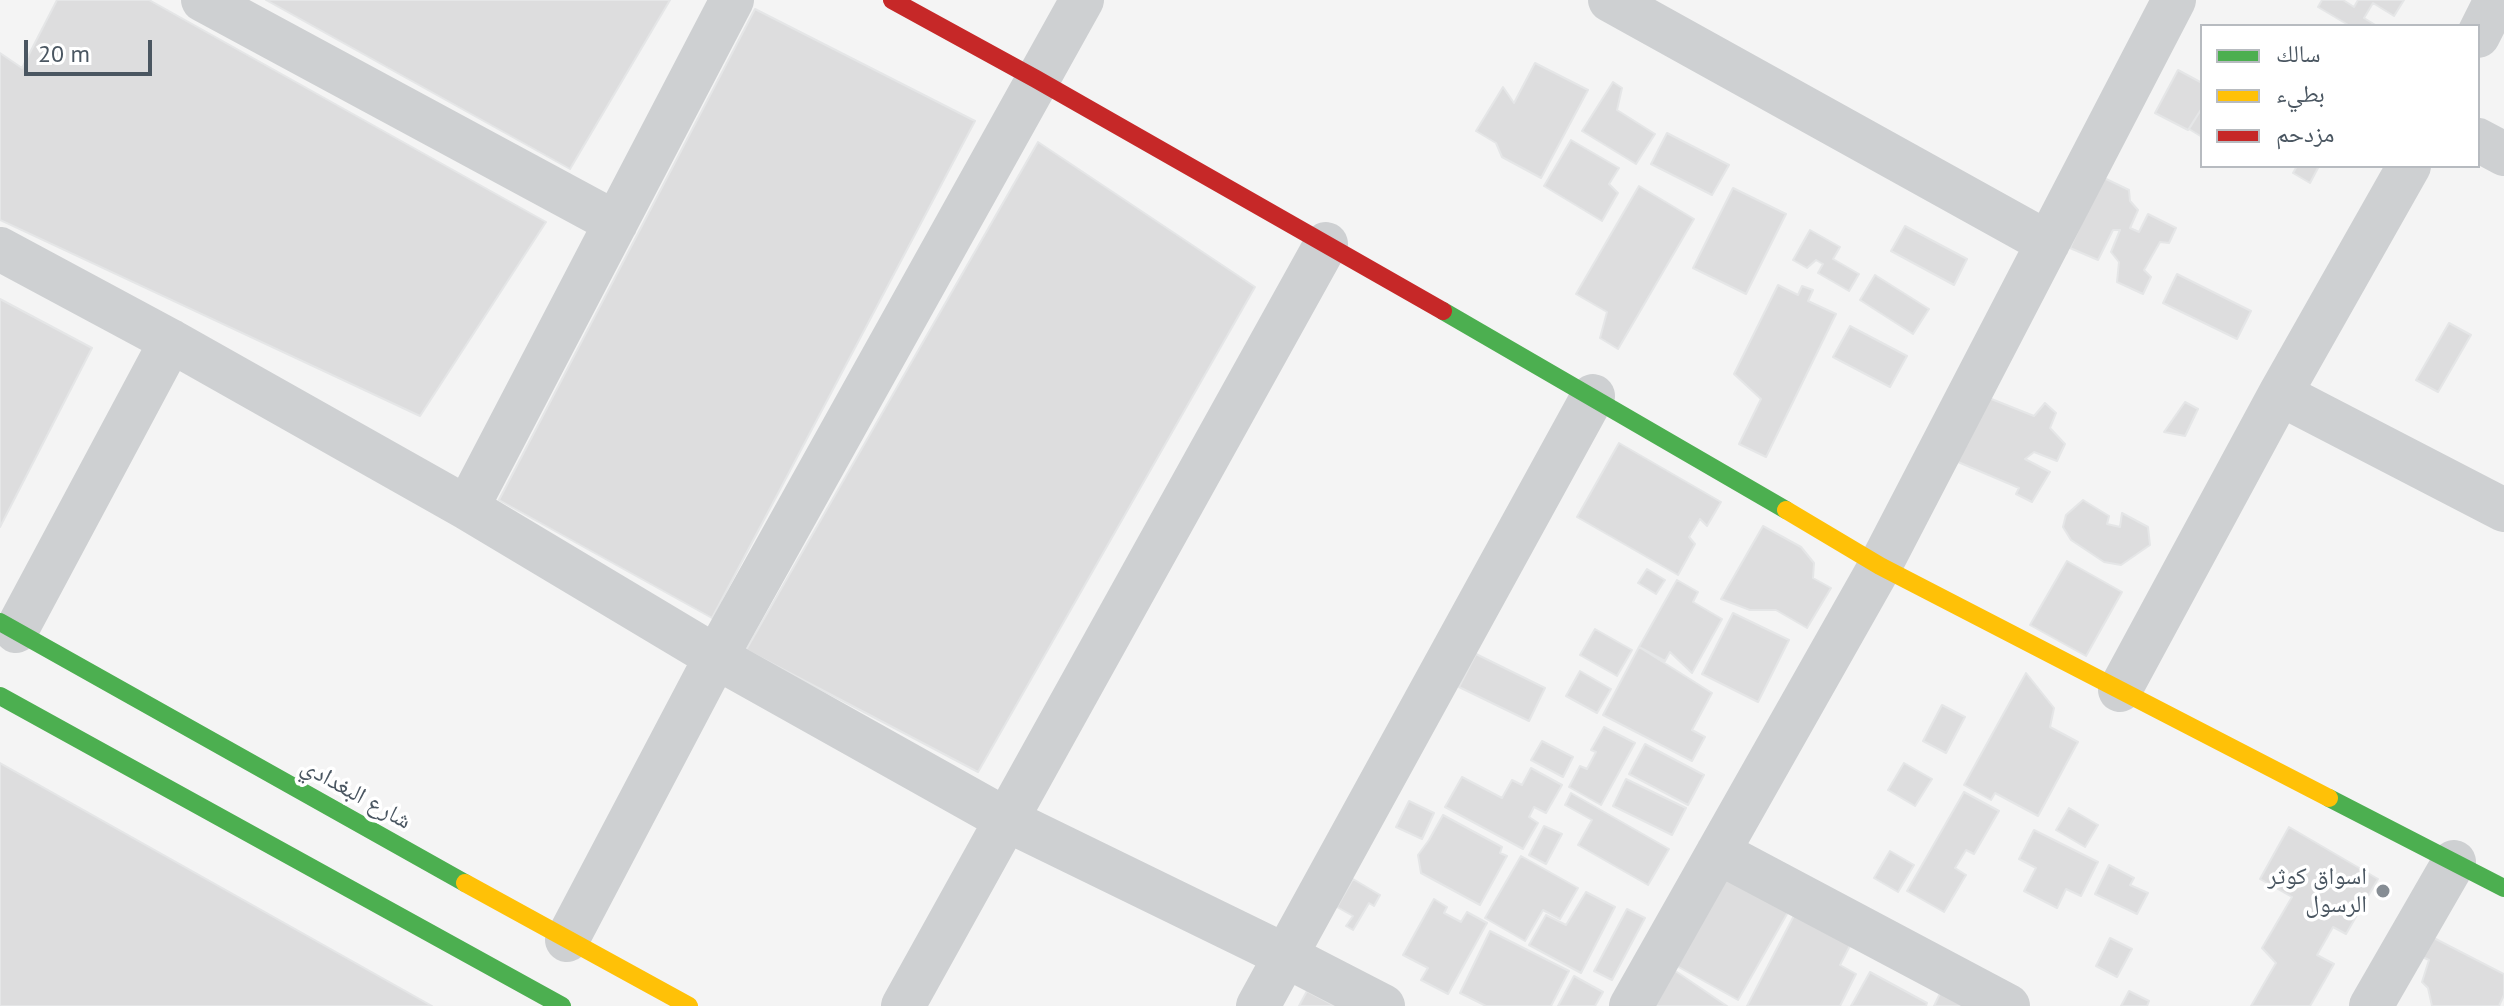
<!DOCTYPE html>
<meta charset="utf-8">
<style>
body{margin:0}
#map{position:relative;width:2504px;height:1006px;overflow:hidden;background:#f4f4f4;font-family:"PT Sans","Noto Naskh Arabic",sans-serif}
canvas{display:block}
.legend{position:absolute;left:2200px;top:24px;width:280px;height:144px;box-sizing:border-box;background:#fff;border:2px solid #b7bbc0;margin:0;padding:10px 14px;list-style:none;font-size:24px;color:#4a5661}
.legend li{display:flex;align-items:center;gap:16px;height:40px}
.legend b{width:40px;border:2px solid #b7bbc0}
.scale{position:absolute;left:24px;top:40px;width:128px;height:36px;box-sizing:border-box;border:4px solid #4a5661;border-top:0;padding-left:10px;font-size:24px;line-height:28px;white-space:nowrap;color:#4a5661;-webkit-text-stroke:6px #fff;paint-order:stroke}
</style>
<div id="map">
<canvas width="2504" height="1006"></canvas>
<ul class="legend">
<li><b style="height:10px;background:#4caf50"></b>سالك</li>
<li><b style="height:10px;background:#ffc107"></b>بطيء</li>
<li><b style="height:10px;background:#c62828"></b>مزدحم</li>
</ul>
<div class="scale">20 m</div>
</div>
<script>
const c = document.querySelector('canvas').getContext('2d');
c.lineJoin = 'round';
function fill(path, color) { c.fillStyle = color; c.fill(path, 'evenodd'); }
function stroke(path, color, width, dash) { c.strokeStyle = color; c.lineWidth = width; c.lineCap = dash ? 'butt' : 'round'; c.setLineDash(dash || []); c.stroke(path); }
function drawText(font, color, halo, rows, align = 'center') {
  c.font = font + ' "PT Sans","Noto Naskh Arabic",sans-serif'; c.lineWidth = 7; c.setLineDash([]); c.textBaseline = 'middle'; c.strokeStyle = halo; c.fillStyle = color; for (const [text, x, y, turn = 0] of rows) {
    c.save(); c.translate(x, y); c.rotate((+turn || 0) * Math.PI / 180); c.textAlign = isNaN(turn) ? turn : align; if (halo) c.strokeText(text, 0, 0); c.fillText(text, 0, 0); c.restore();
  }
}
const building = new Path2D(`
 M57,0H149L546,222L420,416L0,220V53L22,68Z
 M266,0H670L570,169Z
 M2322,0H2343L2354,7L2358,0H2404L2394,16L2373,3L2364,18L2377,26H2350L2318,7Z
 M755,9L975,121L712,618L499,500Z
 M1535,63L1588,90L1541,178L1502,157L1496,143L1476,131L1503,87L1514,103Z
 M2178,70L2202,83V108L2188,130L2155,113Z
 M1613,82L1622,88L1617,110L1655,134L1636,164L1582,131Z
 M2202,108V137L2189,129Z
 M1667,133L1729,165L1712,195L1651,164Z
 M1571,140L1619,168L1609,184L1618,193L1602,221L1544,186Z
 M1038,142L1255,287L978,772L746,650Z
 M2297,166H2319L2310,183L2293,173Z
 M2102,177L2129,190L2130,201L2138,210L2130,228L2139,232L2148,214L2176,228L2169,243L2160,242L2144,270L2151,277L2143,294L2117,282L2119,262L2111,252L2120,230H2113L2098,260L2070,248Z
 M1639,186L1694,219L1618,349L1600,338L1607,312L1576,294Z
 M1733,188L1786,214L1746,294L1693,268Z
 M1905,226L1967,259L1954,285L1891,251Z
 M1810,230L1840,247L1833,259L1859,274L1849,291L1818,273L1823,264L1816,260L1807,268L1793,260Z
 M2177,274L2251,311L2237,339L2163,303Z
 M1875,275L1929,309L1913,334L1860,300Z
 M1778,285L1798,295L1802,286L1813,290L1808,301L1836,314L1766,457L1739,444L1761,399L1734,374Z
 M0,299L92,348L0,527Z
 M2449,323L2471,335L2438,392L2416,380Z
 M1850,326L1907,356L1890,387L1833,357Z
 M1979,394L2034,416L2045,403L2056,413L2050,428L2065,444L2057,461L2034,452L2025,459L2050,472L2032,502L2016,494L2019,488L1951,459Z
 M2185,402L2198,409L2185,436L2164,432Z
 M1619,443L1721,502L1707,526L1700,519L1689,537L1695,544L1678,575L1577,517Z
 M2083,500L2109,516L2107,524L2120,527L2122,513L2148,527L2150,545L2121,565L2104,562L2071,540L2063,527L2066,515Z
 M1763,526L1801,547L1814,563L1813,578L1831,588L1807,628L1776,610H1750L1721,599Z
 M2067,561L2122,592L2086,656L2030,625Z
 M1647,569L1665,580L1656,594L1638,583Z
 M1677,580L1698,592L1693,602L1722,619L1692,673L1670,652L1665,661L1639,647Z
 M1733,613L1789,640L1758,702L1702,674Z
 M1595,629L1632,650L1617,676L1580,655Z
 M1639,647L1712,693L1692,730L1705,737L1692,761L1603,715Z
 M1476,654L1545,688L1529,721L1459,687Z
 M1580,671L1611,689L1597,713L1566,696Z
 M2026,673L2054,708L2050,727L2078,742L2038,816L1995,793L1991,800L1964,785Z
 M1942,705L1965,717L1946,753L1923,741Z
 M1604,727L1635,743L1601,805L1569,787L1580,766L1587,769L1596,752L1591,750Z
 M1542,741L1573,757L1563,777L1531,760Z
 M1645,744L1704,775L1688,805L1629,774Z
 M0,763L432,1006H0Z
 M1904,763L1932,779L1915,806L1888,790Z
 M1531,768L1562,785L1546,813L1534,807L1529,817L1538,823L1523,849L1445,807L1462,777L1502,798L1512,780L1522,785Z
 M1626,779L1686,808L1672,835L1613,806Z
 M1964,792L1999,811L1974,854L1966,850L1955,868L1966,875L1944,912L1907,891Z
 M1571,793L1669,849L1648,885L1578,845L1592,820L1565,805Z
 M1409,801L1434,813L1422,839L1396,827Z
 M2069,808L2098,825L2085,847L2056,830Z
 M1443,815L1502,847L1500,853L1507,856L1480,905L1421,873L1418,855L1429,840Z
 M1544,826L1562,834L1546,864L1529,855Z
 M2289,827L2378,879L2346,934L2333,927L2317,955L2334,964L2310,1006H2251L2276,963L2262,948L2292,897L2260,879Z
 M2034,830L2098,862L2081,896L2066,889L2057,908L2024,891L2036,868L2019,859Z
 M1890,851L1914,865L1898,892L1874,878Z
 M1521,856L1578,888L1560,919L1543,910L1525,941L1485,918Z
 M1733,865L1795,900L1738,1000L1675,965Z
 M2109,865L2134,878L2130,885L2148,893L2137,914L2095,894Z
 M1353,879L1380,895L1374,906L1369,903L1353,930L1346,926L1353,916L1337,907Z
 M1586,892L1615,907L1581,973L1529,945L1546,915L1566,925Z
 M1434,899L1447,907L1444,913L1461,922L1467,912L1487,923L1448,994L1421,980L1428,968L1403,955Z
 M1799,906L1855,936L1840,965L1856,974L1840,1006H1747Z
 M1627,909L1645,918L1612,980L1594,971Z
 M1490,931L1569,971L1551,1006H1486L1460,993Z
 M2426,934L2504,974V995L2499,1006H2432L2428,988L2422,982L2429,960L2416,954Z
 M2110,938L2132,949L2117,977L2096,966Z
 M1671,968L1727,1006H1645Z
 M1870,972L1927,1003L1926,1006H1851Z
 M1574,976L1603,992L1595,1006H1558Z
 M1945,983L1994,1006H1934Z
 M1307,991L1335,1006H1299Z
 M2129,991L2149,1001L2147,1006H2121Z`);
fill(building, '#ddddde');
stroke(building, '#e5e6e7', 2);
stroke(new Path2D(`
 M203,0L616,223
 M1610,0L2048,243
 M2478,36L2496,0
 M2478,140L2504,154
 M0,249L171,341L467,508L716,657L1005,819L1286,956L1383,1006
 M2280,394L2504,510
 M467,508L732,0
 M16,631L171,341
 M2120,690L2280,394L2409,166
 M1718,852L2008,1006
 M567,940L716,657L1082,0
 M903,1006L1326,244
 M1258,1006L1593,396
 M1631,1006L1880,566L2174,0
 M2371,1006L2454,862`), '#ced0d2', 44);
stroke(new Path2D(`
 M1443,311L1786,510
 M0,622L465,883
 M0,696L562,1006
 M2329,798L2504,888`), '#4caf50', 18);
stroke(new Path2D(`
 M1786,510L1880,566L2329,798
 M465,883L689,1006`), '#ffc107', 18);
stroke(new Path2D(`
 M892,0L1036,79L1443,311`), '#c62828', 18);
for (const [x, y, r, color] of [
 [2383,891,8,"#868d94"]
]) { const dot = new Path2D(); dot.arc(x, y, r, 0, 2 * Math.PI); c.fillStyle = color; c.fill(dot); stroke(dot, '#fff', 3); }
drawText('24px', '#4a5661', '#fff', [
 ["شارع البغدادي",356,794,29]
]);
drawText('24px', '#4a5661', '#fff', [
 ["اسواق كوثر",2367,877],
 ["الرسول",2367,905]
], 'right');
</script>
